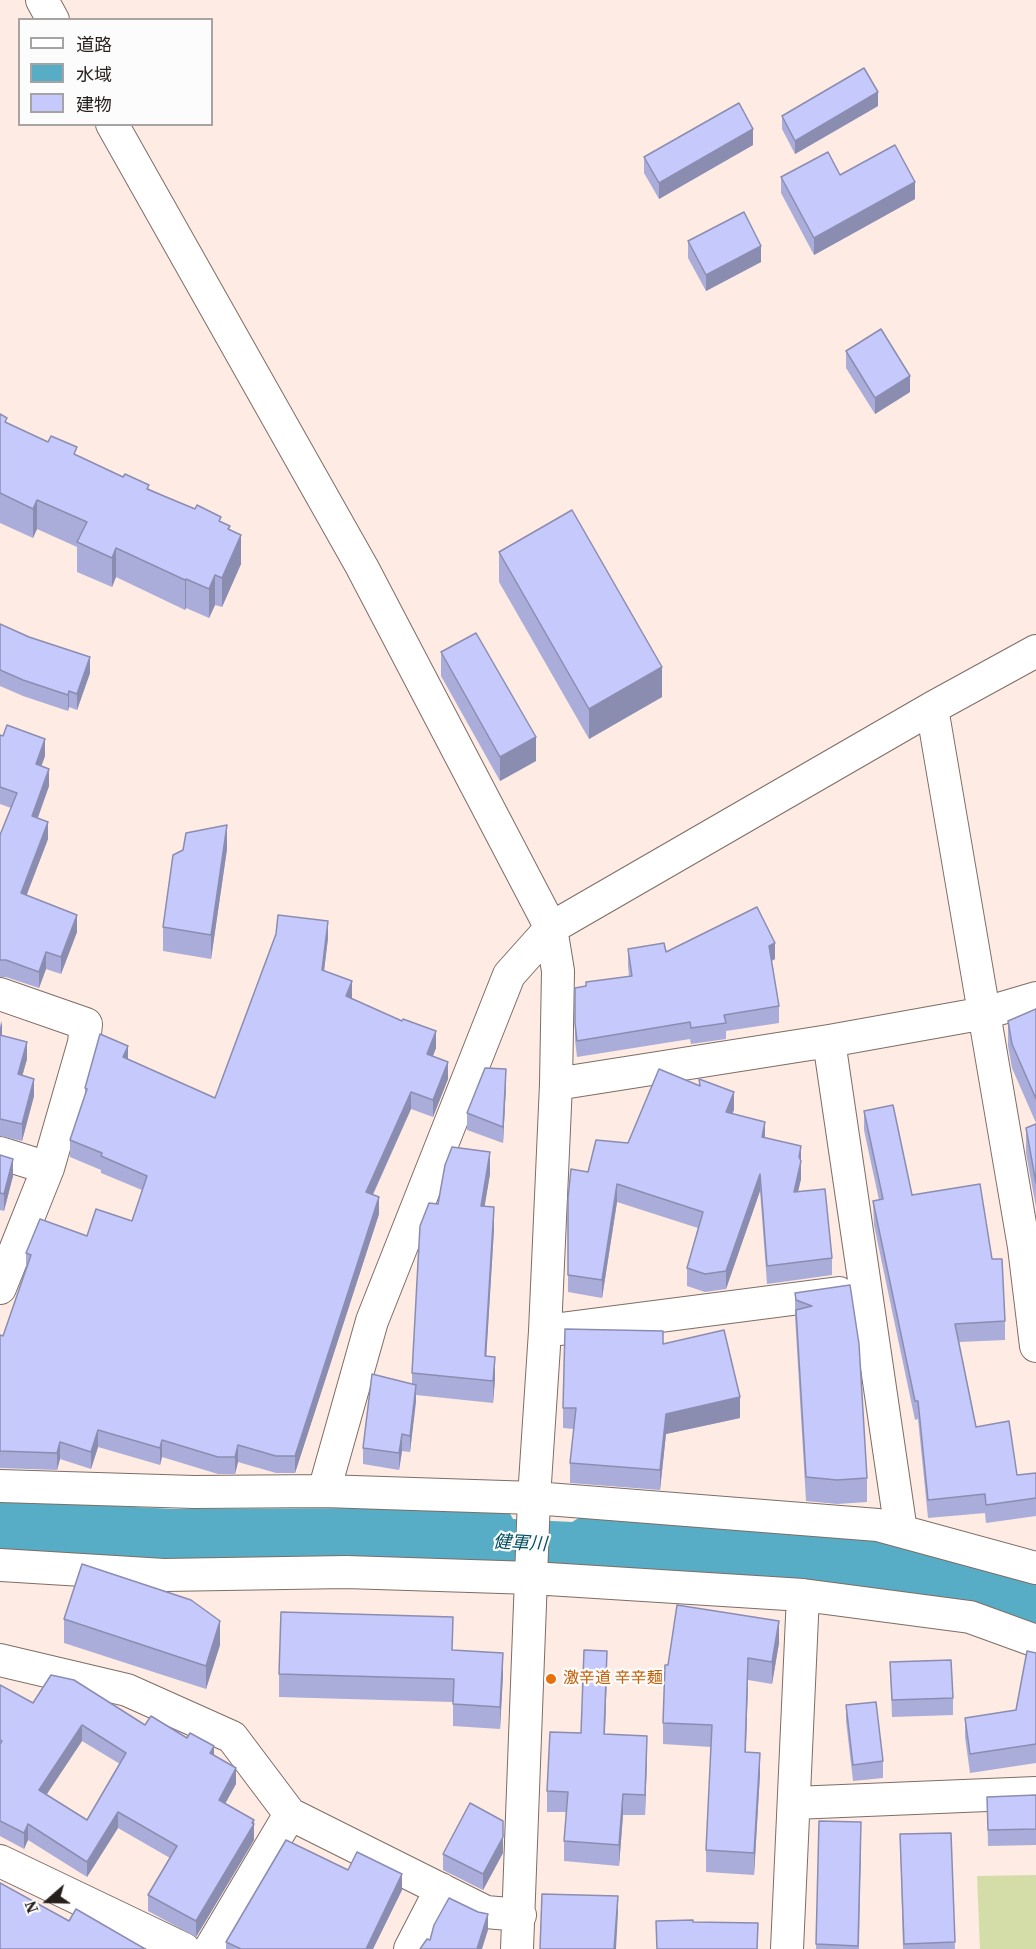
<!DOCTYPE html>
<meta charset="utf-8">
<style>
body{margin:0}
#map{position:relative;width:1036px;height:1949px;overflow:hidden;background:#feebe3;font-family:"Source Serif 4","Noto Sans JP",serif}
canvas{display:block}
.legend{position:absolute;left:18px;top:18px;width:195px;height:108px;box-sizing:border-box;background:#fcfcfc;border:2px solid #a6a4a2;margin:0;padding:8px 10px;list-style:none;font-size:18px;color:#261f1c}
.legend li{display:flex;align-items:center;gap:12px;height:30px}
.legend b{width:30px;border:2px solid #a6a4a2}
.north{position:absolute;left:18px;top:1871px;width:60px;height:60px;-webkit-text-stroke:4px #fcfcfc;paint-order:stroke;rotate:250deg;font-size:16px;font-weight:700;line-height:24px;text-align:center;color:#261f1c}
.north::after{content:'';display:block;margin:auto;width:21px;height:27px;background:#261f1c;clip-path:polygon(50% 0,100% 100%,50% 72%,0 100%)}
</style>
<div id="map">
<canvas width="1036" height="1949"></canvas>
<ul class="legend">
<li><b style="height:8px;background:#fff"></b>道路</li>
<li><b style="height:16px;background:#58adc6"></b>水域</li>
<li><b style="height:16px;background:#c6c9fc"></b>建物</li>
</ul>
<div class="north">N</div>
</div>
<script>
const c = document.querySelector('canvas').getContext('2d');
c.lineJoin = 'round';
function fill(path, color) { c.fillStyle = color; c.fill(path, 'evenodd'); }
function stroke(path, color, width, dash) { c.strokeStyle = color; c.lineWidth = width; c.lineCap = dash ? 'butt' : 'round'; c.setLineDash(dash || []); c.stroke(path); }
function drawText(font, color, halo, rows, align = 'center') {
  c.font = font + ' "Source Serif 4","Noto Sans JP",serif'; c.lineWidth = 4.5; c.setLineDash([]); c.textBaseline = 'middle'; c.strokeStyle = halo; c.fillStyle = color; for (const [text, x, y, turn = 0] of rows) {
    c.save(); c.translate(x, y); c.rotate((+turn || 0) * Math.PI / 180); c.textAlign = isNaN(turn) ? turn : align; if (halo) c.strokeText(text, 0, 0); c.fillText(text, 0, 0); c.restore();
  }
}
fill(new Path2D(`
 M1036,1875V1949H980L977,1876Z`), '#d4dda8');
fill(new Path2D(`
 M0,1500L173,1509L384,1508L508,1510L513,1519L572,1522L582,1516L870,1538L1036,1573V1631L981,1613L0,1557Z`), '#58adc6');
const minor = new Path2D(`
 M42,0L53,20
 M112,124L362,567L551,928L558,971L556,1084L545,1331L534,1498L517,1949
 M932,708L1024,1247L1036,1346
 M0,994L86,1024L84,1043L48,1168L0,1288
 M829,1041L901,1531
 M556,1084L829,1041L985,1013L1036,998
 M0,1153L48,1168
 M545,1331L839,1293
 M0,1486L194,1492L324,1491L534,1498L878,1525L1036,1568
 M324,1491L372,1321L509,975L551,928L932,708L1036,651
 M0,1565L164,1575L346,1572L532,1578L803,1595L787,1949
 M803,1595L970,1617L1036,1641
 M0,1660L127,1690L232,1737L290,1814L210,1949
 M794,1803L1036,1793
 M290,1814L486,1912L520,1915
 M0,1861L184,1949
 M410,1949L441,1889`);
stroke(minor, '#7d6d66', 34);
stroke(minor, '#fff', 32);
fill(new Path2D(`
 M878,106L795,154L782,129V116Z
 M753,145L659,199L644,173V157Z
 M840,175L915,199L814,255L781,193V177Z
 M688,241L761,262L706,291L688,258Z
 M846,351L910,392L875,414L846,368Z
 M0,414L7,423L221,522L230,530L241,564L222,607L215,605L209,618L186,608L185,610L116,577L112,587L77,572V547L37,529L33,538L0,523Z
 M499,552L662,697L589,739L499,582Z
 M0,624L90,673L77,710L69,707L68,711L23,696L0,686Z
 M441,652L536,761L500,781L441,676Z
 M0,735L45,756L41,766L49,786L38,818L48,839L26,895L77,932L61,974L46,969L39,988L6,977H0V835L11,808L0,804Z
 M227,849L211,959L163,951V927Z
 M328,938L324,971L352,998L351,999L436,1048L433,1056L448,1079L433,1117L411,1109L373,1195L379,1214L295,1473H276L238,1462L235,1474H218L162,1457L160,1465L98,1447L91,1469L60,1459L57,1470L0,1468V1335L3,1336L26,1269V1253L87,1236L132,1221L142,1190L101,1173V1170L70,1157V1140L85,1097V1088L128,1059L215,1098Z
 M628,949L775,959L772,961L779,1006V1023L726,1031V1039L691,1044L690,1039L577,1057L575,1040V988L586,986L629,976L628,966Z
 M1036,1009V1123L1012,1068L1008,1046V1021Z
 M0,1021L2,1035L27,1059L22,1076L34,1096L22,1141L0,1136Z
 M699,1079L734,1110L732,1113L765,1138L801,1160V1179L798,1191L832,1258V1275L767,1284L760,1191L726,1289L705,1292L687,1286V1268L698,1228L617,1202L602,1298L568,1292V1198L588,1172L628,1143L699,1086Z
 M506,1085L503,1143L467,1130V1113Z
 M864,1111L912,1195L992,1259L1005,1321V1340L959,1342L976,1427L1017,1475L1036,1473V1516L986,1523L985,1513L928,1518L918,1419L915,1420L874,1225L873,1201L879,1200L864,1130Z
 M1036,1124V1207L1026,1153V1128Z
 M0,1155L13,1176L4,1211L0,1210Z
 M490,1174L484,1207L494,1229L486,1356L495,1379L493,1403L416,1395L410,1452L402,1451L399,1470L363,1464V1448L412,1384V1373L438,1204Z
 M850,1285L867,1478V1502L837,1504L806,1501L795,1316V1293Z
 M663,1344L740,1418L666,1434L660,1490L570,1483V1463L574,1429L563,1428V1408Z
 M64,1619L220,1645L206,1689L64,1643Z
 M779,1643L772,1684L748,1680L746,1752L760,1774L754,1875L706,1872V1850L711,1747L663,1744V1723L668,1665Z
 M453,1650L503,1675L500,1729L453,1726V1702L279,1697V1674Z
 M1036,1653V1763L970,1773L965,1737V1718L1016,1710Z
 M890,1662L953,1698V1715L892,1717Z
 M607,1671L605,1734L647,1756L645,1815H623L619,1866L564,1861V1841L567,1812H547V1791L581,1733Z
 M0,1685L33,1703L145,1725L214,1755L236,1784L225,1803L254,1820V1840L196,1937L148,1911V1895L170,1858L118,1828L87,1877L28,1840L24,1849L0,1836ZM82,1741L120,1764L87,1820L46,1795Z
 M846,1705L883,1761V1778L853,1781L846,1721Z
 M1036,1795V1845L988,1846L987,1797Z
 M819,1821L861,1846L859,1949H816Z
 M951,1833L955,1949H903L900,1834Z
 M503,1838V1853L483,1890L443,1870V1854Z
 M348,1870L402,1890L373,1949H226V1942Z`), '#aaadd9');
fill(new Path2D(`
 M878,92V106L795,154V141Z
 M753,129V145L659,199V183Z
 M915,182V199L814,255V238Z
 M761,246V262L706,291V275Z
 M910,376V392L875,414V398Z
 M37,500V529L33,538V509Z
 M241,535V564L222,607V578Z
 M116,548V577L112,587V558Z
 M215,575V605L209,618V589Z
 M186,579V608L185,610V580Z
 M90,657V673L77,710V694Z
 M662,667V697L589,739V709Z
 M69,691V707L68,711V695Z
 M536,737V761L500,781V757Z
 M45,739V756L36,781V764Z
 M49,769V786L32,833V816Z
 M48,822V839L21,910V893Z
 M227,825V849L211,959V935Z
 M77,915V932L61,974V957Z
 M328,921V938L322,987V970Z
 M775,943V959L769,962V946Z
 M46,952V969L39,988V972Z
 M352,981V998L346,1013V996Z
 M2,1021V1038L0,1044V1028Z
 M436,1031V1048L427,1071V1054Z
 M27,1042V1059L18,1091V1074Z
 M128,1046V1063L123,1057Z
 M448,1062V1079L433,1117V1100Z
 M506,1069V1085L503,1143V1127Z
 M34,1079V1096L22,1141V1124Z
 M411,1092V1109L366,1209V1192Z
 M734,1092V1110L726,1130V1112Z
 M765,1122V1140L762,1137Z
 M801,1146V1179L794,1209V1192Z
 M490,1152V1174L481,1228V1206Z
 M13,1159V1176L4,1211V1194Z
 M760,1174V1191L726,1289V1271Z
 M617,1184V1202L602,1298V1280Z
 M379,1197V1214L295,1473V1456Z
 M494,1207V1229L485,1378V1356Z
 M495,1357V1379L493,1403V1381Z
 M416,1385V1402L410,1452V1436Z
 M740,1397V1418L666,1434L660,1490V1470L666,1414Z
 M98,1430V1447L91,1469V1452Z
 M402,1434V1451L399,1470V1453Z
 M162,1440V1457L160,1465V1448Z
 M60,1442V1459L57,1470V1453Z
 M238,1445V1462L235,1474V1457Z
 M220,1621V1645L206,1689V1666Z
 M779,1621V1643L772,1684V1662Z
 M607,1651V1671L604,1755V1734Z
 M503,1653V1675L500,1729V1707Z
 M748,1658V1680L745,1773V1752Z
 M82,1725V1741L39,1806V1790Z
 M647,1736V1756L645,1815V1795Z
 M214,1746V1761L210,1753Z
 M760,1753V1774L754,1875V1853Z
 M236,1768V1784L219,1815V1800Z
 M623,1794V1815L619,1866V1845Z
 M118,1812V1828L87,1877V1862Z
 M254,1820V1840L196,1937V1921Z
 M503,1821V1853L483,1890V1874Z
 M861,1822V1846L858,1949V1946Z
 M28,1824V1840L24,1849V1833Z
 M402,1874V1890L373,1949H366Z
 M618,1896V1912L616,1949H614Z
 M488,1914V1930L482,1949H477Z`), '#8b8db0');
const building = new Path2D(`
 M864,68L878,92L795,141L782,116Z
 M739,103L753,129L659,183L644,157Z
 M895,145L915,182L814,238L781,177L828,152L840,175Z
 M744,212L761,246L706,275L688,241Z
 M881,329L910,376L875,398L846,351Z
 M0,414L7,418L5,422L48,442L51,436L77,447L74,454L123,477L125,474L149,485L147,489L195,509L197,505L221,517L219,521L230,526L228,529L241,535L222,578L215,575L209,589L186,579L185,580L116,548L112,558L77,542L87,522L37,500L33,509L0,493Z
 M572,510L662,667L589,709L499,552Z
 M0,624L29,637L90,657L77,694L69,691L68,695L23,680L0,670Z
 M476,633L536,737L500,757L441,652Z
 M7,725L45,739L36,764L49,769L32,816L48,822L21,893L77,915L61,957L46,952L39,972L6,960H0V835L17,793L0,787V735L3,736Z
 M227,825L211,935L163,927L173,855L183,850L186,833Z
 M757,907L775,943L769,946L779,1006L724,1015L726,1023L691,1028L690,1022L577,1041L575,1023V988L586,986V982L632,976L628,949L664,943L666,952Z
 M278,915L328,921L322,970L352,981L346,996L402,1021L403,1019L436,1031L427,1054L448,1062L433,1100L411,1092L366,1192L379,1197L295,1456H276L238,1445L235,1457H218L162,1440L160,1448L98,1430L91,1452L60,1442L57,1453L0,1451V1335L3,1336L31,1255L26,1253L40,1219L87,1236L96,1209L132,1221L147,1176L101,1156L102,1153L70,1140L87,1089L85,1088L100,1034L128,1046L123,1057L215,1098L276,934Z
 M1036,1009V1099L1012,1044L1008,1021Z
 M0,1035L27,1042L18,1074L34,1079L22,1124L0,1119Z
 M485,1068L506,1069L503,1127L467,1113Z
 M659,1069L700,1086L699,1079L734,1092L726,1112L765,1122L762,1137L801,1146L799,1157L801,1161L794,1192L825,1189L832,1258L767,1266L760,1174L726,1271L705,1274L687,1268L703,1212L617,1184L602,1280L568,1275V1198L571,1169L588,1172L596,1140L628,1143Z
 M893,1105L912,1195L980,1184L992,1259H1002L1005,1321L955,1324L976,1427L1009,1421L1017,1475L1036,1473V1498L986,1505L985,1494L928,1500L918,1401H915L874,1206L873,1201L883,1199L864,1111Z
 M1036,1124V1183L1026,1128Z
 M452,1147L490,1152L481,1206L494,1207L485,1356L495,1357L493,1381L412,1373L420,1226L429,1203L438,1204L445,1165Z
 M0,1155L13,1159L4,1194L0,1193Z
 M850,1285L859,1344L867,1478L837,1480L806,1477L796,1310L812,1306L796,1300L795,1293Z
 M565,1329L663,1331V1344L724,1330L740,1397L666,1414L660,1470L570,1463L576,1408H563Z
 M372,1374L416,1385L410,1436L402,1434L399,1453L363,1448Z
 M82,1564L191,1600L220,1621L206,1666L64,1619Z
 M677,1605L779,1621L772,1662L748,1658L745,1752L760,1753L754,1853L706,1850L712,1725L663,1723L665,1665H668Z
 M281,1612L453,1617L452,1650L503,1653L500,1707L453,1704L454,1679L279,1674Z
 M584,1650L607,1651L604,1734L647,1736L645,1795L623,1794L619,1845L564,1841L568,1792L547,1791L550,1732L581,1733Z
 M1027,1651L1036,1653V1744L970,1754L965,1718L1016,1710Z
 M951,1660L953,1698L892,1700L890,1662Z
 M51,1675L74,1680L145,1725L151,1716L187,1738L190,1733L214,1746L210,1753L236,1768L219,1800L254,1820L252,1823L254,1824L196,1921L148,1895L177,1846L118,1812L87,1862L28,1824L24,1833L0,1821V1744L2,1741L0,1740V1685L33,1703ZM82,1725L126,1753L87,1820L39,1790Z
 M876,1702L883,1761L853,1765L846,1705Z
 M1036,1795V1829L988,1830L987,1797Z
 M470,1803L503,1821V1837L483,1874L443,1854Z
 M819,1821L861,1822L858,1946L816,1944Z
 M951,1833L955,1942L904,1944L900,1834Z
 M286,1840L348,1870L357,1852L402,1874L366,1949H241L226,1942Z
 M0,1883L69,1921L76,1909L145,1949H0Z
 M542,1894L618,1896L614,1949H540Z
 M449,1898L478,1912L488,1914L477,1949H420L427,1939L430,1940L434,1925Z
 M693,1920V1922L758,1923L757,1949H657L656,1921Z`);
fill(building, '#c6c9fc');
stroke(building, '#8b8db0', 1.5);
for (const [x, y, r, color] of [
 [551,1679,6,"#e8710a"]
]) { const dot = new Path2D(); dot.arc(x, y, r, 0, 2 * Math.PI); c.fillStyle = color; c.fill(dot); stroke(dot, '#fcfcfc', 2); }
drawText('16px', '#c56008', '#fcfcfc', [
 ["激辛道 辛辛麺",563,1679]
], 'left');
drawText('italic 18px', '#025062', '#fcfcfc', [
 ["健軍川",520,1544,3]
]);
</script>
